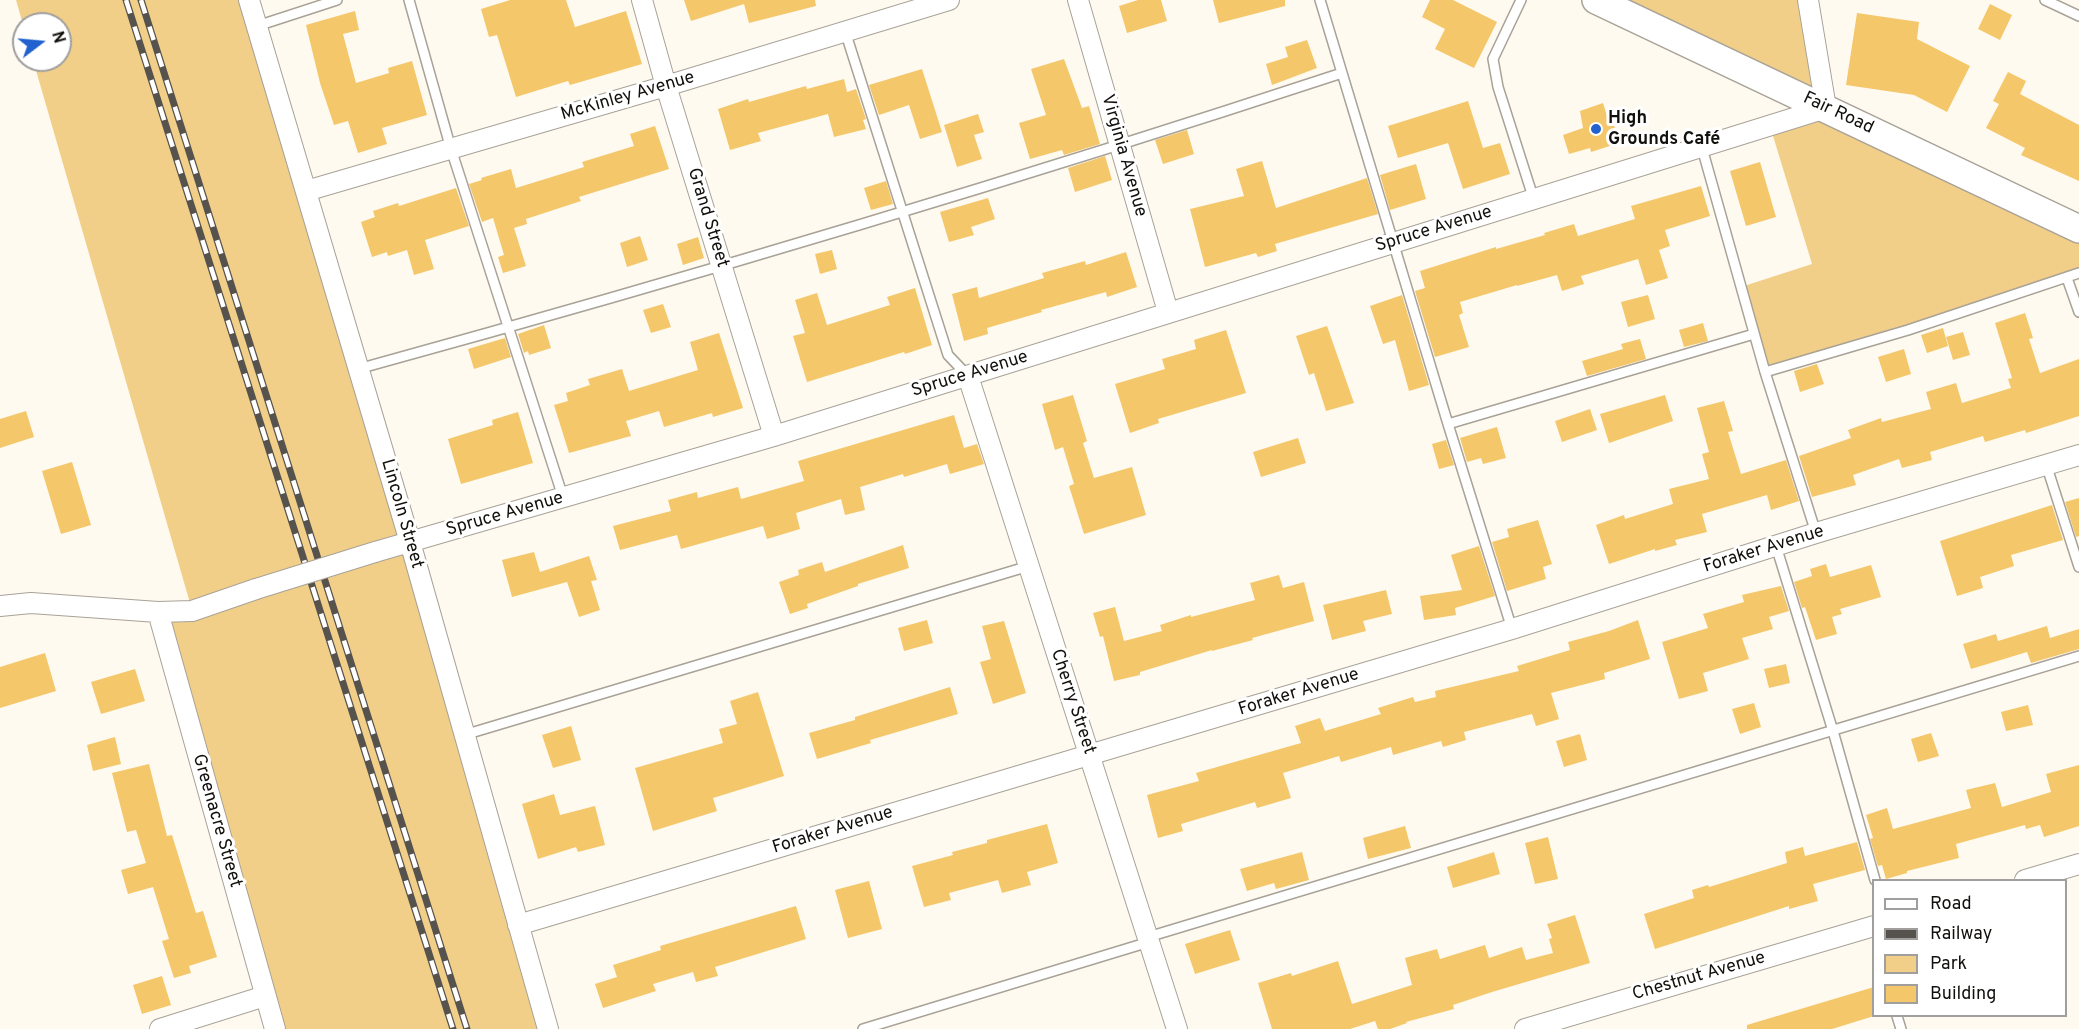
<!DOCTYPE html>
<meta charset="utf-8">
<style>
body{margin:0}
#map{position:relative;width:2079px;height:1029px;overflow:hidden;background:#fffaf0;font-family:Overpass,sans-serif}
canvas{display:block}
.legend{position:absolute;left:1872px;top:879px;width:195px;height:138px;box-sizing:border-box;background:#fff;border:2px solid #a09f9e;margin:0;padding:8px 10px;list-style:none;font-size:18px;color:#12100c}
.legend li{display:flex;align-items:center;gap:12px;height:30px}
.legend b{width:30px;border:2px solid #a09f9e}
.north{position:absolute;left:12px;top:12px;width:60px;height:60px;box-sizing:border-box;background:#fff;border:2px solid #a09f9e;border-radius:50%;rotate:74deg;font-size:16px;font-weight:700;line-height:24px;text-align:center;color:#12100c}
.north::after{content:'';display:block;margin:auto;width:21px;height:27px;background:#2262ce;clip-path:polygon(50% 0,100% 100%,50% 72%,0 100%)}
</style>
<div id="map">
<canvas width="2079" height="1029"></canvas>
<ul class="legend">
<li><b style="height:8px;background:#fff"></b>Road</li>
<li><b style="height:8px;background:#56534e"></b>Railway</li>
<li><b style="height:16px;background:#f2cf89"></b>Park</li>
<li><b style="height:16px;background:#f4c76a"></b>Building</li>
</ul>
<div class="north">N</div>
</div>
<script>
const c = document.querySelector('canvas').getContext('2d');
c.lineJoin = 'round';
function fill(path, color) { c.fillStyle = color; c.fill(path, 'evenodd'); }
function stroke(path, color, width, dash) { c.strokeStyle = color; c.lineWidth = width; c.lineCap = dash ? 'butt' : 'round'; c.setLineDash(dash || []); c.stroke(path); }
function drawText(font, color, halo, rows, align = 'center') {
  c.font = font + ' Overpass,sans-serif'; c.lineWidth = 6; c.setLineDash([]); c.textBaseline = 'middle'; c.strokeStyle = halo; c.fillStyle = color; for (const [text, x, y, turn = 0] of rows) {
    c.save(); c.translate(x, y); c.rotate((+turn || 0) * Math.PI / 180); c.textAlign = isNaN(turn) ? turn : align; if (halo) c.strokeText(text, 0, 0); c.fillText(text, 0, 0); c.restore();
  }
}
fill(new Path2D(`
 M16,0H249L548,1029H275L158,612L192,610L33,60H60V24H24V28Z
 M1596,0H1808L1826,108L2079,229V273L1765,372L1741,287L1812,264L1770,126L1825,108Z`), '#f2cf89');
fill(new Path2D(`
 M510,0H566L575,27L626,11L642,64L570,85L568,81L516,97L497,35L489,37L481,9Z
 M684,0H815L816,6L749,23L744,4L691,21Z
 M1138,0H1161L1167,21L1127,33L1119,6Z
 M1213,0H1285V6L1219,23Z
 M1430,0H1453L1497,22L1474,68L1435,49L1445,29L1422,17Z
 M1990,4L2012,15L2000,40L1978,29Z
 M355,11L359,30L343,34L356,83L389,73L388,68L412,61L427,115L382,128L387,144L358,153L348,121L334,125L320,83L306,25Z
 M1857,13L1919,22L1917,39L1970,66L1947,112L1914,95L1846,85Z
 M1307,40L1317,68L1272,85L1266,64L1288,57L1285,47Z
 M1064,59L1082,108L1089,106L1100,144L1064,155L1062,150L1030,159L1019,123L1046,115L1031,69Z
 M922,69L942,132L920,139L909,105L879,115L869,85Z
 M2008,72L2026,81L2020,94L2079,125V181L2021,155L2025,148L1986,128L1999,104L1993,101Z
 M844,79L847,92L856,89L866,119L863,120L866,129L834,137L828,114L758,133L761,141L730,150L718,109L748,99L749,102L806,86L807,89Z
 M1468,101L1483,148L1500,143L1510,174L1463,189L1448,143L1398,158L1388,126Z
 M1603,103L1607,116L1610,115L1616,131L1612,132L1616,144L1591,152L1590,148L1569,154L1563,135L1583,128L1580,111Z
 M978,114L984,132L974,135L982,159L957,167L944,125Z
 M655,126L669,169L579,197L581,201L526,219L527,224L514,228L526,266L503,273L498,257L504,255L493,218L482,222L469,184L482,180L481,178L511,169L516,188L584,167L582,162L634,146L630,134Z
 M1187,130L1194,154L1163,164L1155,140Z
 M1105,156L1112,180L1075,192L1068,168Z
 M1262,161L1276,208L1367,178L1378,214L1275,244L1277,251L1258,257L1256,253L1205,267L1190,209L1244,196L1236,169Z
 M1760,162L1776,217L1746,226L1730,171Z
 M1416,164L1426,199L1390,210L1380,175Z
 M886,181L893,204L871,210L864,188Z
 M1701,186L1710,216L1665,230L1670,246L1659,250L1668,278L1646,285L1638,259L1581,276L1584,284L1562,291L1557,275L1517,286V285L1460,302L1463,313L1459,315L1469,347L1435,357L1415,291L1425,288L1420,271L1496,247V249L1545,235L1544,233L1574,224L1578,236L1635,219L1631,206Z
 M456,188L469,226L425,240L434,269L414,275L407,250L388,256L387,252L372,257L361,222L375,217L373,211L398,203L399,206Z
 M988,198L995,219L971,227L974,235L949,242L940,212Z
 M640,236L648,260L627,267L620,243Z
 M698,237L704,258L683,265L677,244Z
 M832,250L837,269L820,274L815,254Z
 M1126,252L1137,287L1107,297L1106,292L1041,310L1042,312L987,328L988,334L964,341L952,294L977,287L979,298L1044,278L1042,273L1085,261L1086,265Z
 M915,288L932,345L905,354L904,352L807,382L793,336L805,333L795,300L817,293L827,325L890,305L887,297Z
 M1402,295L1429,385L1409,391L1395,340L1383,344L1370,306Z
 M1648,295L1655,319L1628,327L1621,302Z
 M663,304L671,327L651,333L643,310Z
 M2025,313L2033,338L2029,339L2040,373L2079,359V416L2026,433L2025,430L1985,442L1983,436L1930,452L1932,460L1902,468L1899,459L1853,475L1856,485L1812,497L1799,456L1851,438L1848,430L1881,418L1882,422L1931,409L1926,392L1956,383L1962,403L2011,388L2008,379L2012,378L1995,323Z
 M1703,323L1708,341L1684,347L1679,330Z
 M544,325L551,348L529,355L528,351L524,353L518,334Z
 M1327,326L1354,403L1326,411L1314,373L1309,375L1296,336Z
 M1943,328L1948,346L1927,353L1921,335Z
 M1226,330L1246,393L1158,419L1159,423L1130,433L1115,384L1165,369L1162,359L1196,349L1194,340Z
 M1963,332L1970,355L1953,360L1946,337Z
 M719,333L743,408L713,417L712,413L664,427L659,411L626,421L631,436L569,453L554,405L568,401L566,393L590,385L588,379L622,369L629,391L698,370L690,342Z
 M505,338L511,357L474,369L468,349Z
 M1640,339L1646,359L1587,376L1582,361L1623,349L1621,344Z
 M1904,349L1911,374L1886,382L1878,357Z
 M1817,364L1824,384L1800,392L1794,371Z
 M1073,395L1087,441L1083,443L1094,478L1132,467L1146,515L1084,534L1069,486L1074,484L1063,447L1055,450L1042,404Z
 M1665,395L1673,421L1609,443L1600,414Z
 M1724,401L1733,431L1728,432L1741,474L1786,460L1799,501L1771,510L1767,495L1702,514L1707,532L1675,540L1677,545L1655,551V549L1609,564L1596,525L1624,515L1625,519L1673,504L1669,489L1709,479L1702,454L1709,452L1697,408Z
 M1590,409L1597,430L1562,442L1555,421Z
 M26,411L34,437L0,448V419Z
 M518,412L533,463L461,484L448,439L493,425L492,420Z
 M954,415L964,448L977,444L984,464L950,474L947,464L904,477L903,474L860,487L865,510L845,515L841,499L796,513L800,529L767,539L763,526L681,549L677,535L620,550L613,526L671,511L668,500L697,492L698,498L738,487L741,499L804,481L798,461Z
 M1497,427L1506,458L1483,464L1481,458L1467,462L1460,438Z
 M1298,438L1306,463L1261,477L1253,452Z
 M1446,440L1454,465L1439,469L1432,444Z
 M72,462L91,525L61,534L42,471Z
 M2079,498V536L2076,537L2065,502Z
 M2052,505L2063,540L2011,555L2014,566L1980,577L1983,588L1957,596L1940,541Z
 M1538,520L1552,564L1543,567L1546,579L1507,591L1492,542L1509,537L1507,529Z
 M903,545L909,568L858,584V586L807,604L808,608L790,614L779,582L799,575L798,570L822,562L825,572Z
 M1479,546L1495,596L1455,608L1456,615L1424,620L1420,596L1462,590L1451,555Z
 M534,552L540,572L589,556L597,580L591,581L600,610L579,617L567,582L512,597L502,560Z
 M1826,564L1830,577L1871,565L1881,597L1840,609L1842,614L1832,617L1837,634L1816,640L1805,607L1802,608L1794,582L1812,576L1810,569Z
 M1279,575L1283,588L1304,582L1314,621L1252,638L1253,640L1212,651V650L1140,672V675L1114,681L1103,636L1100,637L1093,613L1115,607L1124,641L1162,631L1160,625L1191,615V617L1255,600L1250,583Z
 M1781,586L1789,611L1769,617L1773,629L1742,638L1749,659L1703,673L1708,691L1679,699L1662,642L1708,628L1703,614L1744,602L1742,595Z
 M1386,590L1392,614L1363,621L1366,631L1332,640L1323,605Z
 M927,620L933,643L904,651L898,628Z
 M1638,620L1650,659L1604,673L1605,679L1551,693L1559,719L1536,726L1532,714L1464,732L1466,740L1443,747L1441,741L1393,755L1391,747L1341,762L1339,756L1283,773L1291,798L1257,808L1255,802L1181,824L1183,831L1158,838L1147,795L1199,781L1196,773L1301,743L1295,726L1320,718L1325,731L1381,714L1378,708L1413,697L1415,702L1436,697L1435,691L1519,671L1517,666L1570,650L1568,642L1609,631Z
 M1004,621L1026,693L993,704L980,662L991,659L982,626Z
 M2047,626L2050,638L2079,629V649L2031,663L2027,652L1971,669L1963,644L1996,634L1998,641Z
 M45,653L56,691L0,708V667Z
 M1786,664L1790,683L1769,688L1764,669Z
 M135,669L145,701L101,714L91,682Z
 M950,687L958,714L870,740L871,743L817,759L809,733L855,720V717Z
 M758,692L784,776L713,798L717,811L653,831L635,768L723,743L719,729L737,724L730,701Z
 M1754,703L1761,727L1740,734L1732,709Z
 M2028,705L2033,725L2006,731L2001,712Z
 M571,726L581,760L553,768L542,735Z
 M1931,733L1939,756L1918,762L1911,739Z
 M1580,734L1587,760L1564,767L1556,741Z
 M115,737L121,764L93,771L87,745Z
 M149,764L167,836L172,835L196,913L203,911L217,957L189,966L191,973L174,978L162,941L169,939L153,887L128,894L121,870L146,863L136,830L127,832L112,773Z
 M2079,765V826L2044,837L2040,825L2026,829L2025,825L1956,844L1959,858L1907,871V873L1886,879L1882,865L1878,866L1870,839L1873,838L1866,815L1887,808L1893,829L1971,808L1966,790L1995,783L2002,807L2051,792L2046,774Z
 M554,794L560,815L595,806L605,845L578,852L576,847L538,859L522,804Z
 M1047,824L1058,863L1027,872L1031,885L1002,893L998,880L949,893L951,900L924,907L912,866L953,855L952,852L987,843V840Z
 M1405,826L1411,848L1368,859L1363,838Z
 M1548,837L1558,879L1535,884L1525,843Z
 M1857,842L1865,870L1813,884L1818,901L1789,909V906L1655,949L1644,914L1694,898L1692,890L1708,885L1709,887L1787,863L1785,852L1803,847L1805,856Z
 M1302,852L1309,880L1276,889L1274,883L1247,891L1240,869Z
 M1494,852L1500,874L1453,888L1447,867Z
 M869,881L882,929L848,938L835,890Z
 M796,906L806,939L715,967L718,976L696,982L693,972L653,984L656,991L603,1008L595,984L617,977L613,965L661,950L660,946Z
 M1575,915L1590,963L1492,992L1453,1005L1454,1009L1406,1022L1407,1023L1390,1029H1378L1375,1021L1350,1029H1272L1258,983L1291,973L1292,976L1338,961L1352,1004L1412,985L1405,958L1437,949L1440,959L1485,945L1489,958L1522,947L1526,960L1553,953L1549,939L1552,938L1547,924Z
 M1230,930L1240,960L1195,974L1185,944Z
 M162,976L171,1005L142,1014L133,985Z
 M1874,987V1016L1832,1029H1747V1025Z`), '#f4c76a');
const service = new Path2D(`
 M409,0L451,149L563,497
 M1320,0L1448,424L1512,629
 M1521,0L1493,59L1498,87L1534,200
 M2045,0L2079,16
 M257,26L337,0
 M845,31L948,355L968,376
 M1702,148L1765,372L1816,533
 M2067,278L2079,312
 M358,369C689,278 1017,180 1342,73
 M1765,372L1908,330L2079,273
 M1448,424L1754,334
 M2046,464L2079,567
 M1776,546L1833,731L1875,880
 M464,735L1029,566
 M1148,937L2079,656
 M1897,1016L1901,1029
 M863,1029L1149,942`);
const minor = new Path2D(`
 M249,0L410,542L548,1029
 M642,0L666,86L774,436
 M1078,0L1168,312
 M306,191L666,86L949,0
 M968,376L1177,1029
 M375,552L774,436L1826,108L1808,0
 M0,606L31,603L158,612L192,611L256,589
 M158,612L275,1029
 M2025,880L2079,864
 M518,925L1512,629L1816,533L2079,455
 M160,1029L265,996
 M1525,1029L1874,926`);
const secondary = new Path2D(`
 M1596,0L2079,229`);
stroke(service, '#a8a297', 12);
stroke(minor, '#a8a297', 22);
stroke(secondary, '#a8a297', 30);
stroke(service, '#fff', 9);
stroke(minor, '#fff', 20);
stroke(secondary, '#fff', 27);
const rail = new Path2D(`
 M126,0L453,1029
 M141,0L467,1029`);
stroke(rail, '#56534e', 7);
stroke(rail, '#fff', 4.5, [14]);
const minorBridge = new Path2D(`
 M256,589L375,552`);
stroke(minorBridge, '#a8a297', 22, []);
stroke(minorBridge, '#fff', 20);
for (const [x, y, r, color] of [
 [1596,129,6,"#2262ce"]
]) { const dot = new Path2D(); dot.arc(x, y, r, 0, 2 * Math.PI); c.fillStyle = color; c.fill(dot); stroke(dot, '#fff', 2); }
drawText('18px', '#12100c', '#fff', [
 ["McKinley Avenue",628,97,-16],
 ["Fair Road",1838,114,25],
 ["Virginia Avenue",1123,156,74],
 ["Grand Street",707,218,73],
 ["Spruce Avenue",1434,230,-17],
 ["Spruce Avenue",970,375,-17],
 ["Lincoln Street",401,514,74],
 ["Spruce Avenue",505,515,-16],
 ["Foraker Avenue",1764,550,-17],
 ["Foraker Avenue",1299,693,-17],
 ["Cherry Street",1072,702,72],
 ["Greenacre Street",216,821,74],
 ["Foraker Avenue",833,831,-17],
 ["Chestnut Avenue",1699,977,-16]
]);
drawText('bold 18px', '#12100c', '#fff', [
 ["High",1608,119],
 ["Grounds Café",1608,140]
], 'left');
</script>
